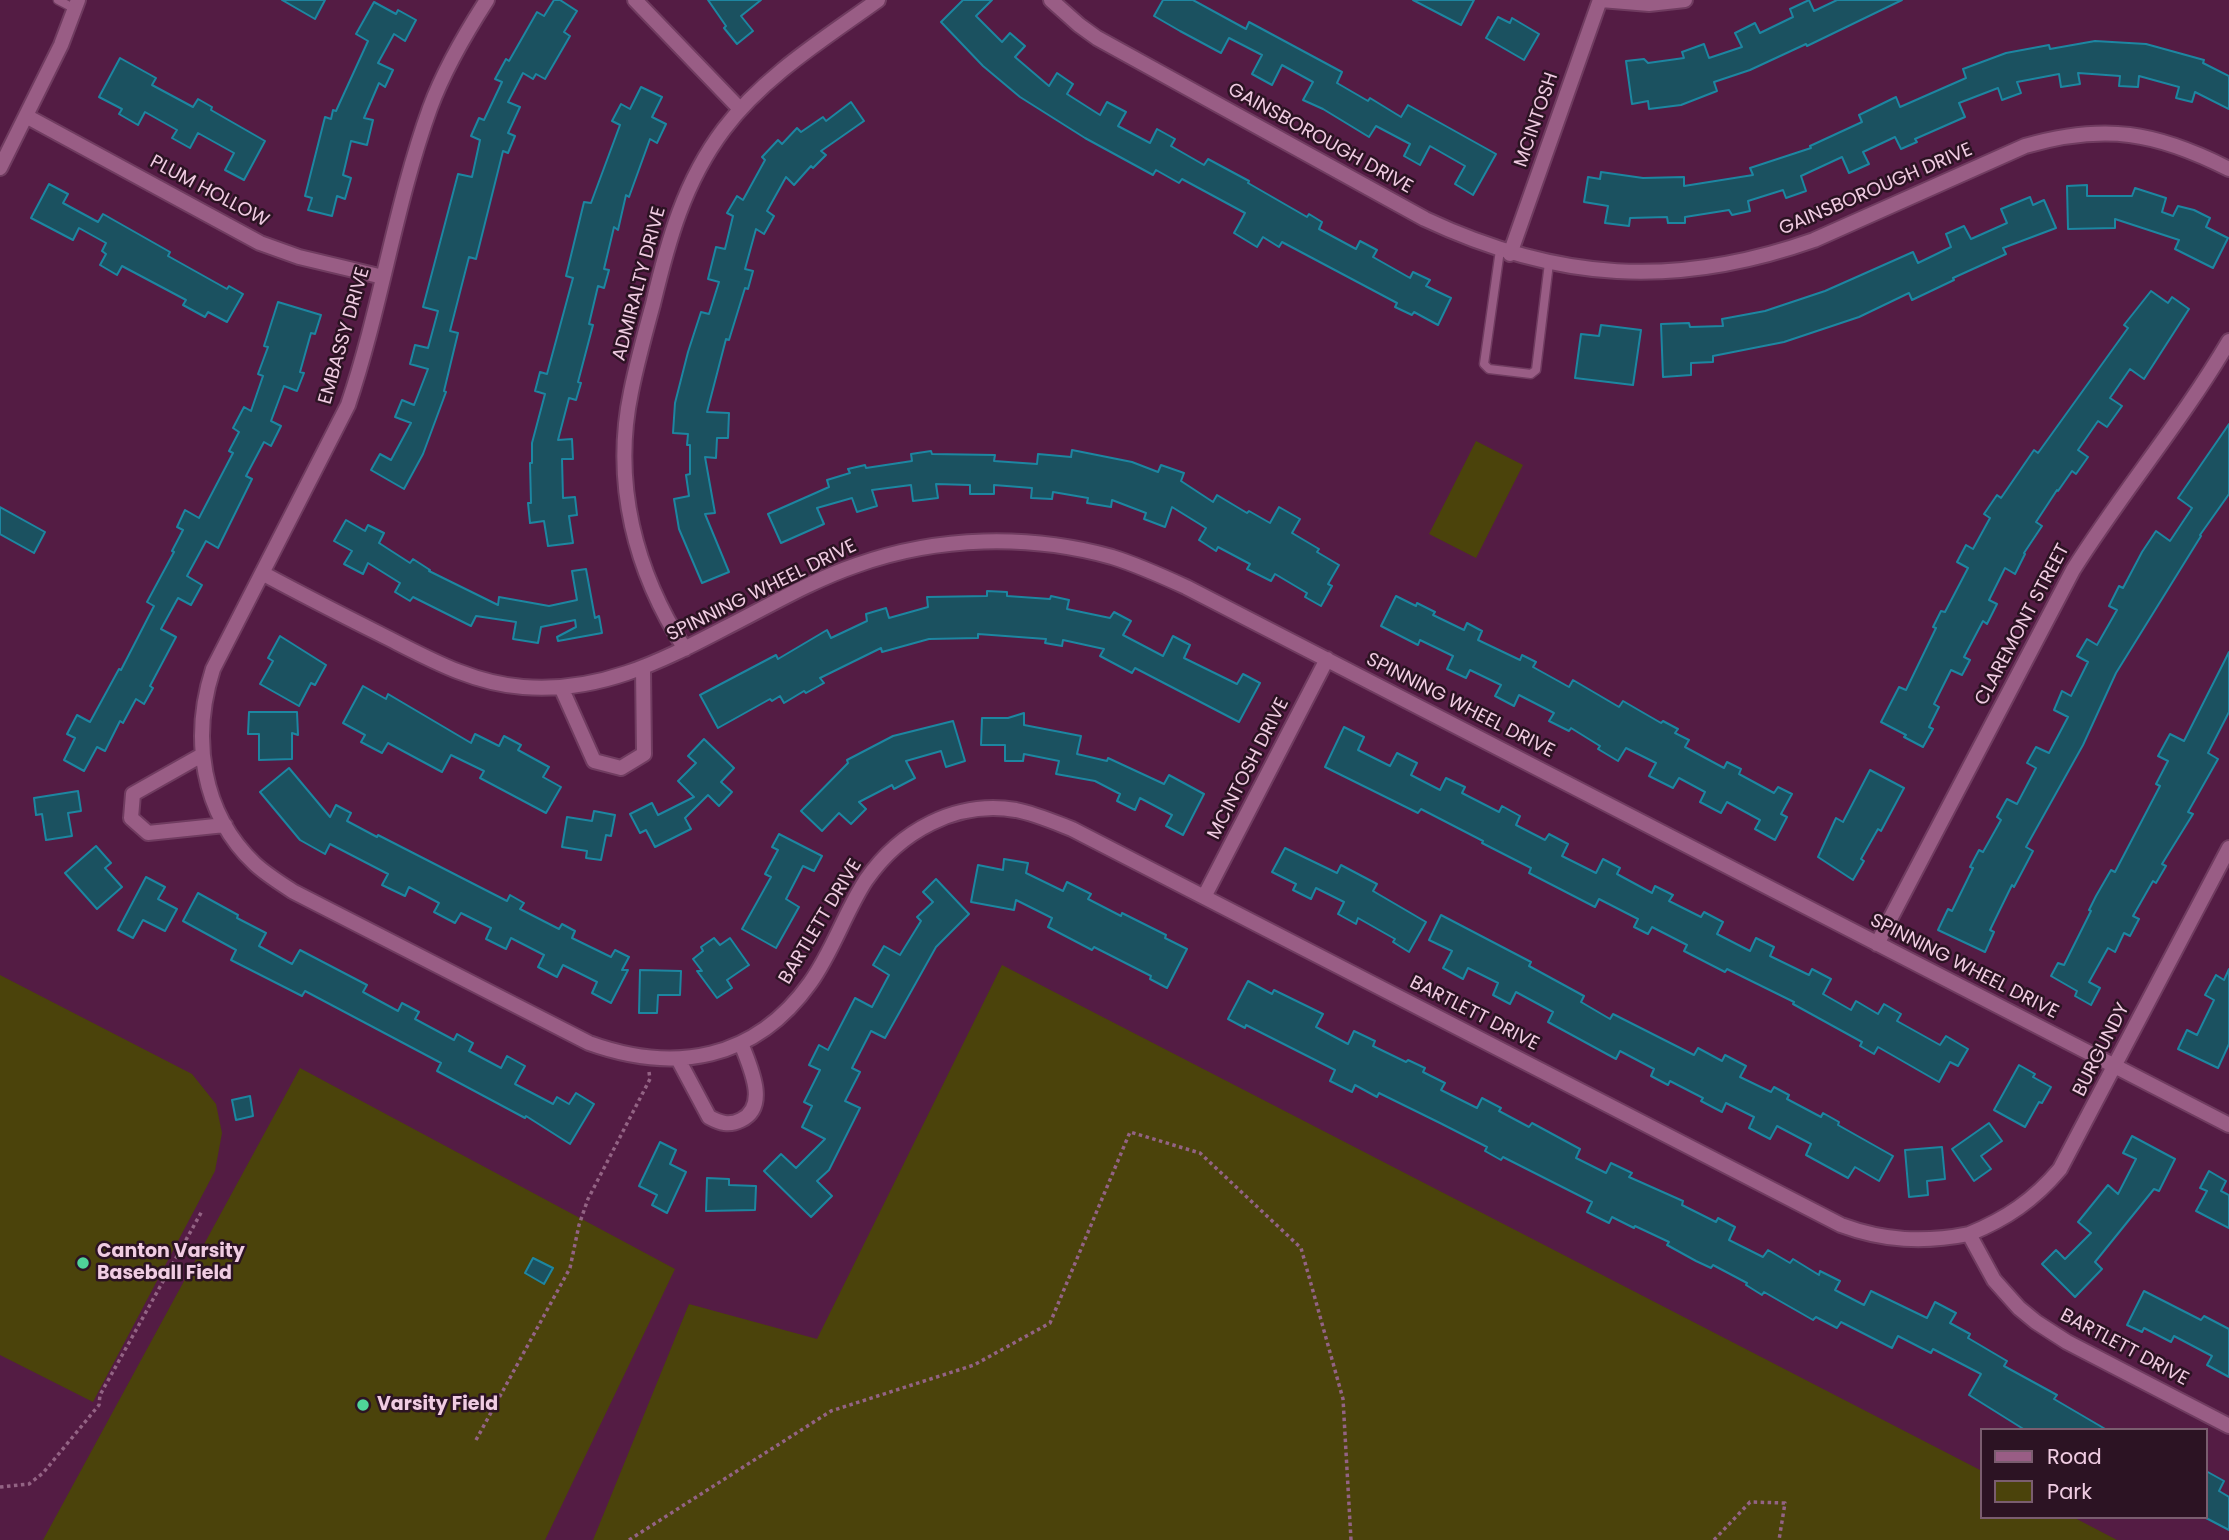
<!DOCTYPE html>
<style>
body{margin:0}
#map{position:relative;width:2229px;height:1540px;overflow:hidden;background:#541c44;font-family:Poppins,sans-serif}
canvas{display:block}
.legend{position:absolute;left:1980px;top:1428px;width:228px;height:91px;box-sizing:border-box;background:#2c1323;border:2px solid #7a5d6f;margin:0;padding:9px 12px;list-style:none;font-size:21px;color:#f0cce2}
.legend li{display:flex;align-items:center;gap:14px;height:35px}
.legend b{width:35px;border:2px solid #7a5d6f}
</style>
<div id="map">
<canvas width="2229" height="1540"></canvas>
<ul class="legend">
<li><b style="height:9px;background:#995d85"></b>Road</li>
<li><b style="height:19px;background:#4b430b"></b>Park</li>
</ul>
</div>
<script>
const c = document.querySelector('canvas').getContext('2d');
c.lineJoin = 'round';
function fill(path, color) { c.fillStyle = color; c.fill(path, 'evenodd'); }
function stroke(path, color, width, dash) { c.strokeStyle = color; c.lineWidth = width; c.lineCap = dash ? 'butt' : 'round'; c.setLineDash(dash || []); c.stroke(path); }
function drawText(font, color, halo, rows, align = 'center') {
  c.font = font + ' Poppins,sans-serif'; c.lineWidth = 5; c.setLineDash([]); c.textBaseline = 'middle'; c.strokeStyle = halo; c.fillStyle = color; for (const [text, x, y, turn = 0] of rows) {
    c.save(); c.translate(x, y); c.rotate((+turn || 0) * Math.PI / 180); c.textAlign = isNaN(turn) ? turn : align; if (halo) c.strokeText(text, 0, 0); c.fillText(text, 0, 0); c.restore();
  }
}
fill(new Path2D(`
 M1476,441L1523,465L1476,558L1429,534Z
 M1002,965L1982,1471V1517H2073L2117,1540H593L689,1304L817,1339Z
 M0,975L192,1074L216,1104L222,1133L215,1171L93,1402L0,1355Z
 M300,1068L675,1269L545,1540H43Z`), '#4b430b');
const building = new Path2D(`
 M282,0H325L315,19Z
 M554,0H560L577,11L564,32L570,36L545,79L536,74L533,79L523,73L508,102L520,107L508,133L515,136L508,153L503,151L476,259L469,257L450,331L458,333L444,391L446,392L423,454L404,489L371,470L380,454L391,460L411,423L395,417L402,400L414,405L428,369L410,364L415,345L428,348L438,311L423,307L458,174L472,177L480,140L471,136L479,118L484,120L502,82L495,79L506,59L509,61L537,12L544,16Z
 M708,0H761L741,16L753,31L737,44L724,28L726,26Z
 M963,0H992L976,16L1002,42L1010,33L1025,46L1015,57L1049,86L1057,73L1073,84L1067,94L1100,115L1107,102L1126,112L1118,126L1150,143L1157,129L1175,139L1171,146L1204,165L1208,159L1249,181L1248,183L1307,217L1309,214L1322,222L1319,229L1356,249L1360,241L1377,250L1373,257L1410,278L1413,272L1430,280L1426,286L1451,298L1438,325L1414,312L1412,315L1395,307L1397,303L1282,242L1279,247L1263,237L1257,247L1234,233L1245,213L1182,179L1179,183L1156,170L1153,175L1085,138L1020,97L983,66L941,22Z
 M1163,0H1193L1246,29L1249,22L1342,72L1337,83L1368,101L1370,98L1401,117L1408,105L1496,154L1473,195L1455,184L1465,166L1430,146L1420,165L1404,156L1410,144L1376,126L1369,137L1323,109L1303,100L1313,82L1282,65L1272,85L1252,74L1262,55L1229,38L1221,53L1180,31L1154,16Z
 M1413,0H1474L1461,25Z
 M1809,0L1814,11L1837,0H1902L1807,46L1806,44L1750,70L1714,82L1717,91L1681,105L1649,109L1648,101L1632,104L1626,61L1644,59L1648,63L1684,58L1682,52L1704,44L1709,58L1742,47L1735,33L1755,23L1760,33L1793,17L1790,9Z
 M374,2L396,14L398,10L416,20L405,41L394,34L378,63L393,70L385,87L379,83L364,118L373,120L367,145L351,141L343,175L351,178L345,199L337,196L332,216L308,210L312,198L305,196L325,117L331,119L333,110L336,111L368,41L356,34Z
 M1498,17L1510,23L1512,18L1539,34L1524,60L1486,38Z
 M2095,41L2146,44L2204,60L2203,63L2229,76V109L2195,92L2192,102L2176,98L2179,87L2139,76L2138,87L2119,86L2120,76L2078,73L2080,84L2061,87L2059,74L2017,82L2021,93L2002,100L1998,88L1959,103L1965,117L1915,139L1917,142L1901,149L1895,137L1863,152L1869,164L1849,173L1842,157L1801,176L1806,191L1786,198L1783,190L1748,201L1750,211L1732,215L1729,210L1685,217V223H1668L1667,217L1630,218L1629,226L1605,223L1608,206L1584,202L1588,177L1600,179L1601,172L1643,178L1684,177V186L1753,175L1750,168L1811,148L1810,146L1862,122L1859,115L1896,97L1900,107L1966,78L1963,69L2006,53L2049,45L2050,49Z
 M120,58L156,78L152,85L193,107L198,99L212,107L211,110L265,141L244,180L225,170L234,153L198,133L190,148L172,138L177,130L145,112L138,125L119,114L122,109L99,97Z
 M641,87L662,97L652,117L666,124L657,143L650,139L629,197L626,195L618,230L614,227L604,269L609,270L604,288L598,286L589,324L593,325L578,382L581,383L576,400L569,398L558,440L572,439L573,459H562L563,498L575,497L577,515L569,516L573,543L548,546L544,521L530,523L528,503H531L530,463H532V443L545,394L535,391L540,372L547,374L573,278L566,276L584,202L591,203L620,125L612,121L621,104L630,109Z
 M851,102L864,121L821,151L826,155L813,168L811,166L794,185L786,177L767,211L774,216L764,234L756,229L745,269L753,271L748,289L745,288L729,340L726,339L707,412L729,413L728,438H717L716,458L705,457L715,513L705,514L729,572L702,583L679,529L674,499L689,496L686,475L690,474V445H687L688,434L673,433L675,403L688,352L701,312L709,314L719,282L708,279L716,247L725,249L733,216L727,213L737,196L743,200L765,160L762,157L778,140L782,144L797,128L801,132L823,117L826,121Z
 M49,184L68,194L63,203L98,222L103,214L170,252L168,256L227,289L229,286L243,294L227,322L208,312L205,317L183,305L186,300L122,266L117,275L100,265L106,254L102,251L106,243L79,228L73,240L31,218Z
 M2087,185V196H2132L2135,188L2166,198L2162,212L2173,216L2178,206L2194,210L2210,218L2206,227L2228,238L2213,268L2175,249L2179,240L2115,219V228L2068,229L2067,186Z
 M2030,197L2033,205L2044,200L2056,228L2003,248L2006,254L1953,278L1954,280L1912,300L1909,293L1859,317L1784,342L1713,356V362L1691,363V375L1663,377L1661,324L1689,323L1690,327L1723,326L1722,319L1765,311L1825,291L1913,252L1918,263L1951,247L1946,234L1964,226L1971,239L2007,223L2001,209Z
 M2151,291L2168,303L2172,297L2189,309L2144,379L2130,369L2110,398L2122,406L2107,427L2098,421L2078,450L2088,457L2076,474L2072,471L2058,491L2057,490L2036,522L2042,526L2024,553L2025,554L2015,574L2005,568L1989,600L1997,604L1987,624L1983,621L1964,657L1970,660L1962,675L1951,670L1934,704L1939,707L1929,727L1933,729L1923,747L1904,737L1906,735L1881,722L1899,687L1906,690L1936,628L1933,627L1941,611L1945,612L1968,568L1957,562L1966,545L1973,549L1990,518L1984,514L1997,495L2001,498L2034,450L2038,453L2128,328L2124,325Z
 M278,302L321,315L315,334L311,333L300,372L304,373L297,391L284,386L271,421L281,426L271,446L264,442L246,476L252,479L218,548L206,541L187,576L202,585L191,605L178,598L161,629L176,637L150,686L153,688L144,704L136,699L123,723L120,721L105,751L97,747L84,771L64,760L75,738L67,734L77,715L90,722L119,669L121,670L154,606L147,602L174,552L172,551L183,530L177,527L185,510L199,518L233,453L229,451L239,432L233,428L244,407L251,411L263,376L258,374L268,347L264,346Z
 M1601,325L1641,330L1633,385L1575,378L1581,334L1599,336Z
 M2229,424V494L2200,535L2201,536L2116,673L2083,745L2026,847L2033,851L2014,887L2012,885L1990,930L1994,932L1985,952L1938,930L1948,909L1952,911L1973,868L1970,867L1979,850L1983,852L2001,820L1997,817L2007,799L2017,804L2036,768L2027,763L2036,747L2049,753L2068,717L2054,710L2062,691L2071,696L2088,662L2077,656L2087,639L2097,645L2117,610L2109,606L2119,586L2123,588L2142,552L2156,531L2170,541L2192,508L2178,498Z
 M1072,450L1132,462L1158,472L1161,465L1184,473L1181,481L1213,502L1217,495L1247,513L1249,511L1270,523L1279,507L1300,519L1292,533L1319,549L1317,552L1339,565L1328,584L1332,586L1321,606L1305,597L1307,593L1275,574L1271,581L1247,569L1250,564L1218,547L1216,551L1199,540L1206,528L1172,507L1165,527L1144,519L1146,513L1112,500L1111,507L1087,503L1088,498L1053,492L1052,499L1031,498L1032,488L994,485V494H970V485L936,484L938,498L913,501L911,485L872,490L877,506L857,512L852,498L817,508L824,524L781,543L768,514L829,487L827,480L850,473L848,469L865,465L866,468L912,461L911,454L931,451L932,454L995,455L994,461L1037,464L1038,454L1071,457Z
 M0,507L45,532L34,553L0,534Z
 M346,520L365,531L368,525L384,533L379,543L410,563L413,559L430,570L429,571L498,605L499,597L549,606L577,600L572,571L586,569L595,618L599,616L602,633L558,641L557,637L576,627L575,620L541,627L538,643L513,639L516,622L476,616L471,626L413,597L410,601L395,592L400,583L368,563L363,574L344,564L352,551L334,541Z
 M987,591L1007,592V596L1050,599L1051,596L1069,600L1067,609L1110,618L1114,612L1131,621L1123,635L1163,656L1173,636L1190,645L1184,658L1237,684L1243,674L1260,683L1239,722L1135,668L1132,673L1100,656L1104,649L1063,640L1062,646L1045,643L1046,639L978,634V638L929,639L882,652L881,648L820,678L824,683L806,693L804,691L784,703L780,696L772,701L770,699L718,728L700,695L776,655L778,659L827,630L831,638L867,621L866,614L886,608L889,618L928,607L927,597L987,596Z
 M1396,596L1416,606L1417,603L1435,612L1433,615L1464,630L1467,623L1482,631L1478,640L1520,660L1522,655L1536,662L1533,667L1569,687L1573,680L1619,707L1623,701L1661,723L1663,721L1678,729L1675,733L1689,740L1685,747L1724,768L1727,762L1741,769L1739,774L1774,793L1778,787L1792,794L1781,814L1787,817L1775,840L1755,829L1760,820L1727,802L1721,813L1700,802L1705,792L1679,778L1673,788L1649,776L1656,763L1626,748L1618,761L1598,749L1600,746L1571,728L1569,731L1549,721L1554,713L1519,695L1514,706L1495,696L1501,685L1470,670L1466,678L1447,669L1453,656L1420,640L1418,645L1381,626Z
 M280,636L326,665L315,685L311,683L299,706L260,684L273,661L268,658Z
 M2229,652V712L2208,753L2218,759L2188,812L2193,814L2162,864L2166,866L2156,883L2153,881L2133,916L2139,919L2130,936L2124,933L2115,952L2108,948L2089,982L2100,988L2091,1005L2075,996L2077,991L2051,976L2058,963L2064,965L2091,911L2089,910L2096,896L2111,870L2115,872L2160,786L2156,784L2168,761L2158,756L2170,734L2184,741Z
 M363,686L386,699L388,694L471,743L475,734L499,746L504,736L521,745L518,750L549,767L543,777L561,787L546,813L480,778L484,771L451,755L442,772L388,743L382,753L361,742L365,735L343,723Z
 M249,712H297L298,735L292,733V759L259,760V734H248Z
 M1024,713V725L1081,736L1077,754L1107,761L1108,758L1164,784L1169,775L1204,794L1183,835L1166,826L1172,815L1140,798L1135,810L1117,801L1120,794L1095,781L1056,774L1059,761L1024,754L1023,761H1005V745H981L982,718H1008Z
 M953,721L965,761L946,767L941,751L906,761L915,778L894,789L892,785L859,802L866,809L851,824L839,813L822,831L801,811L848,763L847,760L893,736Z
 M1344,727L1364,737L1358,750L1390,766L1397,753L1417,763L1411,775L1440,790L1446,778L1465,787L1462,793L1499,812L1502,806L1520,816L1516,825L1545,840L1549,834L1568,844L1562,856L1596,873L1603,859L1620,868L1617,874L1652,893L1655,886L1673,895L1669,901L1701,917L1704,912L1723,922L1717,934L1750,951L1756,938L1774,947L1770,956L1809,975L1812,969L1831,979L1823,994L1851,1010L1856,1001L1878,1014L1884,1004L1901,1014L1897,1021L1940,1045L1946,1036L1968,1049L1958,1066L1950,1062L1939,1082L1878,1047L1874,1054L1860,1046L1862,1042L1793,1004L1794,1002L1727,969L1725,972L1684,951L1687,945L1652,927L1648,934L1634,927L1638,919L1599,899L1595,907L1529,873L1531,868L1482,843L1483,841L1421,809L1418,813L1325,767Z
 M704,739L734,768L721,782L732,792L719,806L708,795L685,818L691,829L655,847L646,830L640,833L630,814L652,803L658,815L694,797L678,781L696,763L688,756Z
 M289,768L330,817L336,805L351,813L347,821L377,837L378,835L507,901L510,895L524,903L520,909L559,929L562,924L575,931L572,938L611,957L615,950L629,957L622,970H628L611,1003L592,993L597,982L563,965L557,977L538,967L544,955L511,938L506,949L486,939L491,928L461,913L455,923L434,912L439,903L409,887L405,896L382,885L388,874L330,844L325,854L300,840L260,792Z
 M1870,770L1904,788L1881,831L1878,829L1861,859L1864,861L1853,880L1818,857L1836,818L1843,822Z
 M78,791L81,811L68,813L72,836L46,840L42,814L36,815L34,798Z
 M594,811L615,815L611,836L606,835L601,860L586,858L587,851L562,847L567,817L592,821Z
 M779,834L822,856L814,871L803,866L786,899L799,907L776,948L742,929L771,877L765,874L778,850L772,847Z
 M96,846L111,863L105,868L122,887L97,909L65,873Z
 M1285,848L1337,873L1341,865L1377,884L1373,891L1426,922L1409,952L1393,942L1395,939L1358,918L1356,924L1338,914L1344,902L1316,888L1311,899L1293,890L1296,884L1272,872Z
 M1004,859L1028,863L1026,873L1063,891L1067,882L1091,894L1088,899L1121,916L1122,913L1166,935L1165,938L1187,949L1167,988L1150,979L1151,976L1094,947L1092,950L1048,927L1052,918L1016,900L1014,910L971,902L978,865L1003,870Z
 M146,877L165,887L158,899L177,909L165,931L143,920L133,938L118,930Z
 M936,879L969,914L936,947L885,1038L871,1031L852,1068L860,1072L845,1101L860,1108L829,1170L817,1181L832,1196L811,1217L764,1171L781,1154L796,1168L825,1139L802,1127L812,1106L804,1102L820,1070L809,1065L819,1045L828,1050L855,998L872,1007L889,975L873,965L884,946L900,955L921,921L917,917L933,902L923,892Z
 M198,893L238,915L237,918L266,933L259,946L292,964L300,950L367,985L363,992L398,1011L402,1003L419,1012L415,1019L454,1040L457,1034L473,1043L469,1051L501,1068L507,1056L525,1066L515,1084L553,1104L557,1097L569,1104L576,1093L594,1104L570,1144L526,1116L525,1118L437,1071L441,1063L305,991L302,996L231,960L236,950L183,921Z
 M1441,915L1531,962L1529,966L1584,996L1581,1002L1610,1019L1613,1014L1694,1055L1698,1048L1722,1061L1725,1055L1746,1066L1740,1077L1771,1092L1774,1087L1789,1095L1787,1099L1821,1117L1823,1113L1839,1122L1838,1125L1893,1156L1879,1181L1855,1167L1848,1178L1806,1155L1811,1144L1777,1126L1770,1139L1749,1128L1754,1117L1726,1103L1722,1112L1701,1101L1703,1098L1670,1081L1668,1085L1651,1076L1654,1069L1620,1051L1616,1059L1548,1022L1553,1012L1516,992L1510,1004L1493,995L1498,983L1468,968L1463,979L1443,968L1452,951L1429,940Z
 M714,938L720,945L730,938L749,965L727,980L732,988L717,998L697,971H702L693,959L703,951L701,947Z
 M2229,969V1044L2218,1068L2178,1049L2187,1030L2197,1035L2214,1000L2205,995L2216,975L2224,980Z
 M640,970L681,971L680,995H658L657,1013H639Z
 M1248,981L1272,994L1274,990L1323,1014L1316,1027L1348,1044L1354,1031L1375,1041L1373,1046L1406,1062L1408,1060L1425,1068L1423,1072L1445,1083L1441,1090L1477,1108L1482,1098L1501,1108L1499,1111L1529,1127L1532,1123L1580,1149L1576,1158L1606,1173L1611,1163L1632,1173L1629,1177L1683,1201L1682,1205L1716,1222L1718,1218L1735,1227L1729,1240L1763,1257L1768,1250L1790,1263L1793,1259L1819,1275L1820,1271L1840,1281L1835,1290L1864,1305L1871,1291L1927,1318L1935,1302L1956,1313L1950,1323L1970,1334L1968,1338L2007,1361L2004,1366L2057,1395L2054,1399L2107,1430H2025L1969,1395L1981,1374L1933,1349L1931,1353L1898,1336L1892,1348L1841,1322L1837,1328L1816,1317L1813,1320L1764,1292L1762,1295L1746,1285L1747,1283L1713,1265L1711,1268L1696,1261L1667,1245L1669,1242L1635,1226L1634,1228L1612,1217L1609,1223L1587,1212L1592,1202L1503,1157L1501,1160L1485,1151L1487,1147L1440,1123L1379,1093L1377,1097L1355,1085L1352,1092L1330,1081L1335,1070L1246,1025L1245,1028L1228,1019Z
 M2019,1065L2035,1074L2033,1077L2051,1087L2042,1103L2039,1102L2025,1127L1994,1110Z
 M250,1096L253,1116L236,1120L232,1100Z
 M1989,1123L2002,1141L1981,1156L1991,1169L1974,1181L1952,1149Z
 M2132,1136L2175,1159L2159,1191L2154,1189L2095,1262L2102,1269L2075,1297L2042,1264L2056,1250L2065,1259L2091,1233L2078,1222L2108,1185L2118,1194L2136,1159L2123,1153Z
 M660,1142L676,1150L670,1164L686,1172L667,1213L652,1205L657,1195L639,1186Z
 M1942,1147L1945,1179L1927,1181L1928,1195L1909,1197L1905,1150Z
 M2209,1171L2226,1181L2221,1191L2229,1195V1228L2196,1211L2207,1191L2200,1188Z
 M707,1178L729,1179V1185L756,1186L755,1210L706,1211Z
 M533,1258L553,1268L544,1284L525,1273Z
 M2144,1291L2201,1320L2204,1316L2229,1329V1377L2207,1365L2212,1356L2174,1336L2171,1342L2144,1328L2142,1332L2127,1325Z
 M2206,1471L2224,1481L2219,1491L2229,1497V1530L2206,1518Z`);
fill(building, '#1b5160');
stroke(building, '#1d86a1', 2);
const lane = new Path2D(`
 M58,0L75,9
 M1500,250L1484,364L1489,369L1531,374L1536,370L1549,263`);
const street = new Path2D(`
 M487,0C465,34 444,70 430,108C395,205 381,308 348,405L213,669C191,737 201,813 255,864C267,875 280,883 294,892L589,1043C675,1074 755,1060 810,983C833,951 845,912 866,880C900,831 956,800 1016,810C1036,814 1054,822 1072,829L1841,1225C1884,1241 1924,1243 1969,1234L1994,1280L2019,1308L2036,1322L2067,1342L2229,1426
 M635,0L740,109
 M1051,0L1079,25L1097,38L1425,219C1557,281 1675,289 1814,240L2025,146C2105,123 2156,132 2229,169
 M1601,0L1649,4L1685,0
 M26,116L260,243L299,257L383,277
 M0,168L61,45L78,0
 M1510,254L1600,0
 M262,573C301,594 340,614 380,634C426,657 470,683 523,687C598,693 658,663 723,629C767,607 810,581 857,565C938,536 1029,534 1112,557C1138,565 1162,576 1186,587L2229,1125
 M685,649C635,572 612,483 631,392C637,362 645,333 653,304C668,241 684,182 724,129C764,76 824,39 878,0
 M561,687L594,761L621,768L644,754L643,668
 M202,755L133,794L131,818L148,833L225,825
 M1204,897L1327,659
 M1877,944L2073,570C2122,492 2182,421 2229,341
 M678,1059L709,1117C720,1123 729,1126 741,1120C770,1106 749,1065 741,1043
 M1969,1234C2006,1219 2034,1200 2060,1169L2229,848`);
stroke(lane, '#703c60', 11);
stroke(street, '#703c60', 18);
stroke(new Path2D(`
 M476,1440L570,1268L579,1225L588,1199L650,1079L649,1072
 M0,1487L29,1484L43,1473L99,1405L100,1395L202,1211
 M629,1540L831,1411L974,1365L1050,1323L1130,1132L1200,1153L1301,1248L1343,1399L1351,1540
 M1714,1540L1750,1502L1785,1503L1779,1540`), '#936384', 3.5, [3.5, 3.5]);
stroke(lane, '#995d85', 8);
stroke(street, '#995d85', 14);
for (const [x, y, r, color] of [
 [83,1263,7,"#4fd399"],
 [363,1405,7,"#4fd399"]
]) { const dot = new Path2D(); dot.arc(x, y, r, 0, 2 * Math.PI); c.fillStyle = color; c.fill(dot); stroke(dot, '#2c1323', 2.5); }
drawText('19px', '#f0cce2', '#2c1323', [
 ["MCINTOSH",1537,120,-71],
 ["GAINSBOROUGH DRIVE",1320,139,29],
 ["GAINSBOROUGH DRIVE",1876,190,-23],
 ["PLUM HOLLOW",209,192,28],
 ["ADMIRALTY DRIVE",640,284,-75],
 ["EMBASSY DRIVE",345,336,-74],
 ["SPINNING WHEEL DRIVE",762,591,-26],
 ["CLAREMONT STREET",2023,625,-62],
 ["SPINNING WHEEL DRIVE",1460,706,27],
 ["MCINTOSH DRIVE",1249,769,-63],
 ["BARTLETT DRIVE",821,922,-59],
 ["SPINNING WHEEL DRIVE",1964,967,27],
 ["BARTLETT DRIVE",1474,1014,27],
 ["BURGUNDY",2102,1050,-63],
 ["BARTLETT DRIVE",2124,1348,28]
]);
drawText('bold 19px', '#f0cce2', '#2c1323', [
 ["Canton Varsity",97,1252],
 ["Baseball Field",97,1274],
 ["Varsity Field",377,1405]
], 'left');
</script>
